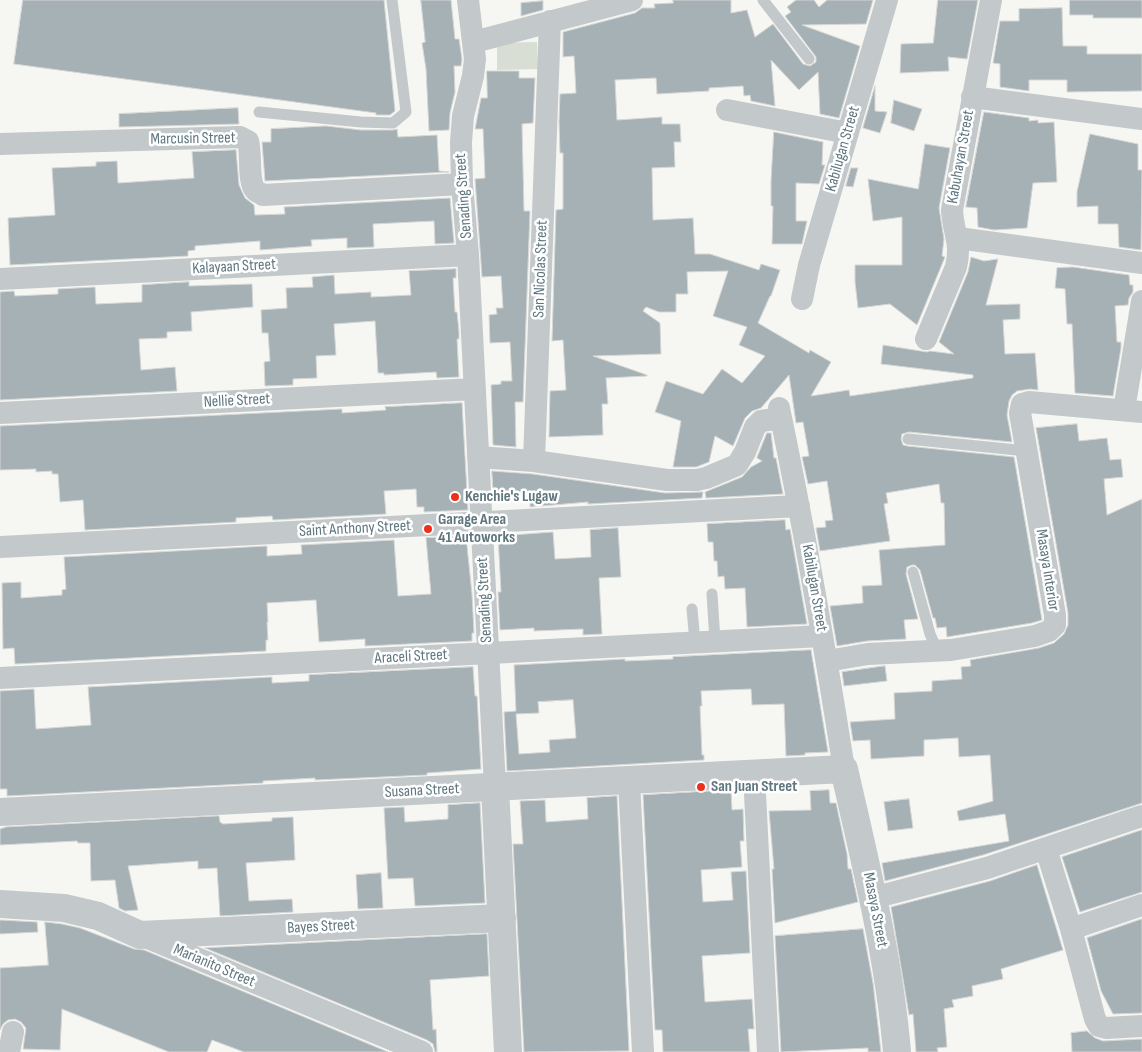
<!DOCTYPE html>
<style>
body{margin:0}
canvas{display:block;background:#f6f6f2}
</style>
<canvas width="1142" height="1052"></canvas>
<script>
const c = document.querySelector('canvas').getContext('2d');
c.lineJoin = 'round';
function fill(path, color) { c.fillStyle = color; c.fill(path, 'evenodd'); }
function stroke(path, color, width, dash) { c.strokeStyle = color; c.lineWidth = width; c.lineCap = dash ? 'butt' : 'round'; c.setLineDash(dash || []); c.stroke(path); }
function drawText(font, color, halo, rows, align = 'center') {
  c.font = font + ' "Sofia Sans Condensed",sans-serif'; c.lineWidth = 5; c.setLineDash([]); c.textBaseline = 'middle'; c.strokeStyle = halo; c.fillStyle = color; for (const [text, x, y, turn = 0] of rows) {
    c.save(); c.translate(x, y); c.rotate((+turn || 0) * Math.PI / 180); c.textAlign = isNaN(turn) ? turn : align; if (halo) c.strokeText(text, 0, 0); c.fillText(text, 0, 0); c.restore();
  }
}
fill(new Path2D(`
 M537,42L538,69L497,70V43Z`), '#d8ded3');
const building = new Path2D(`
 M23,0H384L395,111L390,115H376V113L14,64Z
 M421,0H451L455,39H459L462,59L461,66H454L455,92L450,113L449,130L429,131L426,69L422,43L425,42Z
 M673,0H731V13L747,10L755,37L773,24L803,64L810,66L816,62V57L785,16L791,12L787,7L796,0H814L819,7L827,0H873L866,24L802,25L860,46L839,118L820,114L818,72L799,90L771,60L775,106L751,101L750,95L744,96L743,86L709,88V91L657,94L656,78L615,80L617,120L662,117V124H680L681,142H674L675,167L652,168L653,220L693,218L695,254H710L759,270L761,264L780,270L771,296H770L758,323L809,353L810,350L831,362L811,396L849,390L850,396L973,378V375L881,364L883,345L927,352L930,351L954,354L939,342L968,272L971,257L984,261L998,259L986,305L1020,304V319L1003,320L1005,354L1035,353L1038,390L1030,389L1017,391L1012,395L1009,401L1007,415L1012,442L909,432L902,434L901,439L903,445L907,446L1014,457L1042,620L1032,623L947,637L946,627L937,628L935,618H933L920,570L915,565H912L907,567L906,574L918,619L904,620L906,639L867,641L837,646L830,606L863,603L862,586L882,585L879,550L945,545L944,503H941L939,484L886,493L888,503L884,504L890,541L820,551L816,528L826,527L825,521L833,520L827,481L808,484L802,457L809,456L803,422L796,423L789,375L761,408L752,411L745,418L733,446L715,436L709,462L696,467H673L681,421L655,412L666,381L703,394L722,369L742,383L765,356L739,345L747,327L713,316L728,271L687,272L688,294H676V312H659L646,307L643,311L660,323L661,354L593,356L647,375V376L606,378L608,404H602L603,435L549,437L550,391L566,390L563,340L552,341L556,210L563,209V153H560L559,122L560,94L576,93L574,56L563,57V32L635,13L642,8H655L654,4L673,3Z
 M938,0H978L967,59L948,57L949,71L900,73L901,44L933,43Z
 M1070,0H1142V18H1093V15H1070Z
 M543,1V10L521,16V3Z
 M1062,8L1063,46H1087V54H1142V91L1067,92V80H1029V91L1000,87V64L993,63L1000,21H1019V9Z
 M487,71H519V78H535L533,123L522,124L524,211H530L523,402H515L516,447L493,445L491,385L501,384V381H512L510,342L490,343L489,315L497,314L496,308H503L501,276L482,277L475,179L485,178L483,129H475L481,98H487Z
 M875,86V111L887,112L880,133L863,128Z
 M894,100L922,109L914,131L891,123Z
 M238,108L239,124L119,127V114Z
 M984,112L1029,118V121L1038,120V123L1054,122L1057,182L1033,183L1027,228L994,230L978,227L977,208L966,207Z
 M326,126L361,130H393L397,129L398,137L437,135L439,171L449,172L265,181L262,142H271V129Z
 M774,132L823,142L822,165H825L819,184L796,183V221H807L802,244H772L773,206H771V181Z
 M1090,134L1138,144V170H1142L1141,250L1119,247L1118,224H1098V206L1077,207V192Z
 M925,144L950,148L939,208L944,239L942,256L945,257L917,325L890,304L858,308L855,282V265H902V217L873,221L868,179L918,189Z
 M236,150L239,185L245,198L254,205L255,215L285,214L284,207L450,198L454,243L435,244L434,221L373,224L374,247L347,248V238L311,240L312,246L260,250V241L195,246V250L188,251V256L10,265L8,218L55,215L52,168L96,166V162L117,161L118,183L194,178L192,152Z
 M851,168H858L853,187L846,186Z
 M1073,267L1129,275L1130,285H1133V292L1129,298L1128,305L1115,306L1117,342H1121V348L1113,396L1075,393L1072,324H1067L1065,289L1055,288L1057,268Z
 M456,269V278H453L455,312H457L459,332V339H457L459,377L437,378L436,372L384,375V373H378L375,321L334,324L336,355L316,356L317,378L293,379V385L265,386L264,362L270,361L268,333H262L261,310L287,308L286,288L313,287L312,277L334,275L335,294L371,292V297L411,295L409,271Z
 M189,282V286L252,284L253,307L191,312L192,331L167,332V338L139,339L141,370L175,367L177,391L0,400V292L14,291L15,296L58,294V289L95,287L96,304L142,302V285Z
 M462,403L468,510L424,512V507H417L416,489L384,491L386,514L273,520L272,516L236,518V522L85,530L83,500L60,502L58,474H52V471L36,472V469L0,470V426L342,409V413L386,410L385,407Z
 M1077,424L1079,441L1107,438L1110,460L1121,459L1123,477L1104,479L1107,515L1142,499V803L983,855L885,881L882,863L1009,841L1005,814L959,821L957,811L993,801L990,755L959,757L958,738L924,740V756L871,759L870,740L853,741L850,722L895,719L894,693L932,691V681L962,679L961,667L971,666L970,660L1039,648L1054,643L1064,634L1068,625V613L1036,428Z
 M767,433H771L774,458H776L783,494L706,498L705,492L742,477L751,467L762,461L757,458Z
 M492,471L533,474L665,493L703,492L702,498L588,504V502L530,507V499L494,501Z
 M785,520L786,530L790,529L807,624L747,627L745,588L725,589L724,576L718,577L717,561H714L713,542H708L707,524Z
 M618,528L621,577L599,578L602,634L583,635V629L534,631V628L500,630L498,592H501L498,536L553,532L555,559L591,557L590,530Z
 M466,536L472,594L474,633H472V641L365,646V639L319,642L316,600L267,603L268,622H267L268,640H266V651L15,664L14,648L3,649L2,583L21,582V598L62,595V590L66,589L64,557L267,546V556L302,554L301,545L394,540L398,596L431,594L426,538Z
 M811,650L828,752L805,753V755L786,756L784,704L752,705L751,689L701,691L702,706H700L702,755H704V760L507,771L504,712L516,711L514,665L625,659V661L673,659V657ZM573,700L576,738L549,740L550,752L519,754L516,714L539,713L538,702Z
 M885,666L887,681L844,686L842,672Z
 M473,667L475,696H477L481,769L427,773V775L315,780V778L263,781V783L7,796V789H0V691L34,689L36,729L91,725L88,687L272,677V683L309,681V675Z
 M731,790L732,810L743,809L744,841H740L742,867L701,870L703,902L733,900L731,872L746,871L750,953L702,956L705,1002L752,999L754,1029H748L750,1052H663L662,1030H655L643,795Z
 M829,790L830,803H836L847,854L848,869H851L858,902L775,923L772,869H774L769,811L811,810L810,791Z
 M617,796L629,1051L524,1052L513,844H523L520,801L545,800L546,822L588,819L587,798Z
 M909,799L913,828L888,831L884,802Z
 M480,803L485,903L415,906L413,878L388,879L384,808L404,807L405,822L448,819V805Z
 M219,816L220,822L223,824L272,821V818L293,817L295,860L246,863L249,901L292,899L293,912L220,916L217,868L198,869V861L128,866L138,910L125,911L119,908L115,880L91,881L90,843H78L77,841L0,845V829L6,827Z
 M1142,830V892L1080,912L1062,857Z
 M1037,865L1063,950L1001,969L1003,979L972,986L973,996L952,1000L954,1007L944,1009L947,1047L937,1048L938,1052H916L913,1014L909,1015L891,907L990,881Z
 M381,873L383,908L358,909L356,875Z
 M1142,919V1013L1113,1014L1101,991L1087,938Z
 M0,920L37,922L38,932L0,934Z
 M45,922L62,924L80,928L134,949L144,950L388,1052H244L212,1040L207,1052H169L62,1009L60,1050L23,1049L26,1028L21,1022L15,1019L8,1020L3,1024L0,1030V968L48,965Z
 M863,929L873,983L881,1052H868V1048L781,1052L775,936Z
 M487,934L489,976L430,980L433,1030L436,1029L437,1052H435L433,1044L427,1040L205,948Z
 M1087,1031L1095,1038L1103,1041L1142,1039V1052H1072L1071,1033Z`);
fill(building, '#a5b1b5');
stroke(building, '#d7d7d5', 1);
stroke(new Path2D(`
 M763,0L809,59
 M259,112L361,122L393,123L406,112L392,0
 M908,439L1027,451
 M913,572L930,634L937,650
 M712,594L715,641
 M692,609L695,642`), '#c3c8ca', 11);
stroke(new Path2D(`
 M468,0L475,59L473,76L463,116L461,142L462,184L468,255L495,787
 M474,42L632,0
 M972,97L1142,119
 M727,110L848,133
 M0,144L240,137L248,141C252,153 247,182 256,191C258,193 261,193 263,195L462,184
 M958,238L1142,263
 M0,279L468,255
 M802,299L809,265L887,0
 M926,339L956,267C962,243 953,232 952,210L991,0
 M779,408C804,527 825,648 844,769
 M1124,410L1142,301
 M0,413L475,389
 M478,457L534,461L667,480H697L706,478L737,465L745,452L755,427L761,421L781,418
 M534,461L550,21
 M0,547L799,506
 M827,661L868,654L951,650L1035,636L1049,631L1055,625V615L1020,413L1022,404L1029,402L1142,412
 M0,678L822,636
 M754,774L768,1052
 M629,781L643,1052
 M1046,849L1071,929L1095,1019L1099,1026L1106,1028L1142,1026
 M888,894L987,868L1142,816
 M1071,929L1142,905
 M141,935L422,1052
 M9,1052L13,1032`), '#c3c8ca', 22);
stroke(new Path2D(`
 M495,787L508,1052
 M0,812L844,769C865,862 889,956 897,1052
 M0,904L64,908L98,916L140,935L502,918`), '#c3c8ca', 28);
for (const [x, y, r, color] of [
 [455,497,5,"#ed301b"],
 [428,529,5,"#ed301b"],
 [701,787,5,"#ed301b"]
]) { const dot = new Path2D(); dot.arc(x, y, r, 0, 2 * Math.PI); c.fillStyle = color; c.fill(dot); stroke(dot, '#fff', 2); }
drawText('16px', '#5f767f', '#fff', [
 ["Marcusin Street",193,139,-1],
 ["Kabilugan Street",843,149,-74],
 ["Kabuhayan Street",961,157,-80],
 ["Senading Street",464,196,-94],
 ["Kalayaan Street",234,267,-3],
 ["San Nicolas Street",541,269,-88],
 ["Nellie Street",237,401,-3],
 ["Saint Anthony Street",355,529,-3],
 ["Masaya Interior",1047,570,81],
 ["Kabilugan Street",814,588,80],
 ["Senading Street",485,600,-93],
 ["Araceli Street",411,657,-3],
 ["Susana Street",422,791,-3],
 ["Masaya Street",875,910,79],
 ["Bayes Street",321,927,-3],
 ["Marianito Street",214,966,23]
]);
drawText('bold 16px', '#5f767f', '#fff', [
 ["Kenchie's Lugaw",465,497],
 ["Garage Area",438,520],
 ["41 Autoworks",438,538],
 ["San Juan Street",711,787]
], 'left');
</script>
